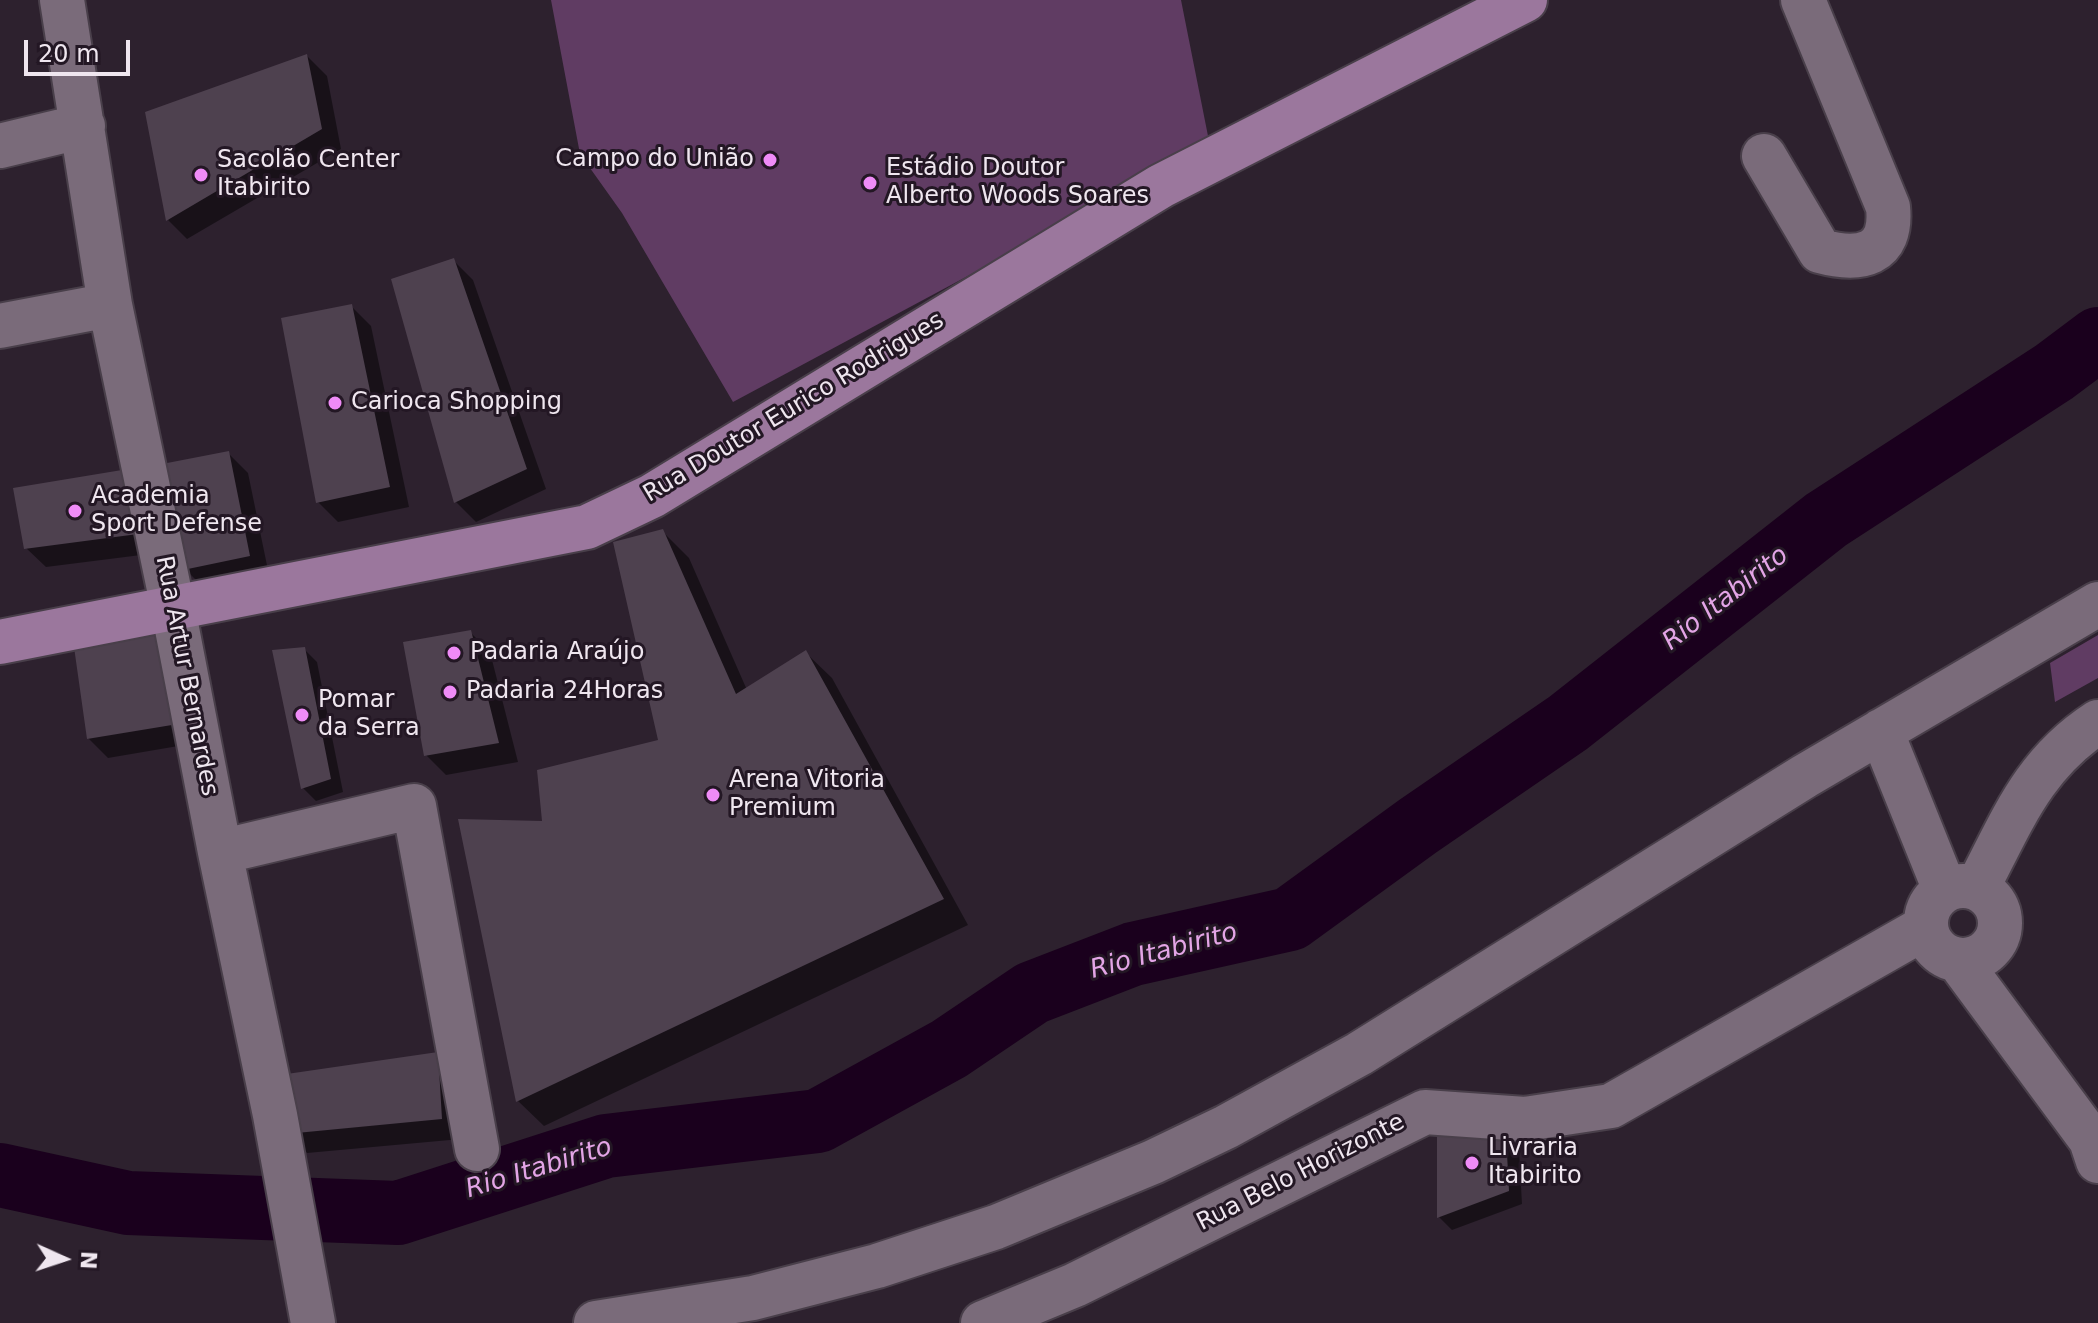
<!DOCTYPE html>
<meta charset="utf-8">
<style>
body{margin:0}
#map{position:relative;width:2098px;height:1323px;overflow:hidden;background:#2d212e;font-family:"DejaVu Sans",sans-serif}
canvas{display:block}
.north{position:absolute;left:24px;top:1219px;width:80px;height:80px;-webkit-text-stroke:6px #231724;paint-order:stroke;rotate:93deg;font-size:22px;font-weight:700;line-height:32px;text-align:center;color:#efe6ef}
.north::after{content:'';display:block;margin:auto;width:28px;height:36px;background:#efe6ef;clip-path:polygon(50% 0,100% 100%,50% 72%,0 100%)}
.scale{position:absolute;left:24px;top:40px;width:106px;height:36px;box-sizing:border-box;border:4px solid #efe6ef;border-top:0;padding-left:10px;font-size:24px;line-height:28px;white-space:nowrap;color:#efe6ef;-webkit-text-stroke:6px #231724;paint-order:stroke}
</style>
<div id="map">
<canvas width="2098" height="1323"></canvas>
<div class="north">N</div>
<div class="scale">20 m</div>
</div>
<script>
const c = document.querySelector('canvas').getContext('2d');
c.lineJoin = 'round';
function fill(path, color) { c.fillStyle = color; c.fill(path, 'evenodd'); }
function stroke(path, color, width, dash) { c.strokeStyle = color; c.lineWidth = width; c.lineCap = dash ? 'butt' : 'round'; c.setLineDash(dash || []); c.stroke(path); }
function drawText(font, color, halo, rows, align = 'center') {
  c.font = font + ' "DejaVu Sans",sans-serif'; c.lineWidth = 6; c.setLineDash([]); c.textBaseline = 'middle'; c.strokeStyle = halo; c.fillStyle = color; for (const [text, x, y, turn = 0] of rows) {
    c.save(); c.translate(x, y); c.rotate((+turn || 0) * Math.PI / 180); c.textAlign = isNaN(turn) ? turn : align; if (halo) c.strokeText(text, 0, 0); c.fillText(text, 0, 0); c.restore();
  }
}
fill(new Path2D(`
 M551,0H1181L1210,146L733,402L622,213L580,154Z
 M2098,635V678L2055,702L2050,663Z`), '#603c63');
fill(new Path2D(`
 M307,56L327,76L341,149L187,239L168,220Z
 M454,261L473,280L546,489L476,522L456,502Z
 M351,306L371,326L409,507L338,522L318,502Z
 M228,453L248,473L269,575L205,589L185,569Z
 M121,472L157,553L46,567L26,548Z
 M663,532L689,558L747,690L806,653L832,678L968,925L544,1126L518,1101L544,823L660,742Z
 M470,632L490,652L518,762L446,775L426,755Z
 M158,636L196,743L108,758L88,738Z
 M304,649L317,662L343,792L316,801L303,788L275,652Z
 M437,1054L461,1139L307,1153L287,1133Z
 M1505,1137L1519,1150L1522,1204L1452,1230L1439,1217Z`), '#0007');
stroke(new Path2D(`
 M0,1175L128,1203L398,1213L606,1146L818,1121L949,1049L1032,993L1133,954L1290,919L1418,826L1568,723L1826,520L2054,372L2098,339`), '#1a001d', 64);
fill(new Path2D(`
 M307,54L322,129L166,221L145,112Z
 M454,258L527,469L454,503L391,279Z
 M352,304L390,487L316,503L281,318Z
 M229,451L250,556L183,570L162,464Z
 M122,470L138,534L24,549L13,488Z
 M663,529L736,694L806,650L944,899L516,1102L458,819L542,821L537,770L658,740L613,542Z
 M471,630L499,743L424,756L403,642Z
 M158,634L178,724L87,739L74,647Z
 M305,647L331,779L301,789L272,650Z
 M438,1052L442,1119L286,1134L273,1076Z
 M1437,1122L1506,1135L1509,1191L1437,1218Z`), '#4e414f');
const minor = new Path2D(`
 M62,0L110,305L173,608L220,852L275,1115L313,1323
 M0,146L83,126
 M1764,156L1820,251C1860,262 1893,256 1888,207L1803,0
 M0,326L110,305
 M1881,731L1945,890
 M220,852L414,806L477,1149
 M1926 923a37 37 0 1 1 74 0a37 37 0 1 1-74 0Z
 M1977,888C2012,822 2032,765 2098,722
 M1958,960L2091,1140L2098,1161
 M596,1323L753,1298L877,1266L996,1227L1153,1162L1226,1127L1359,1054L1805,776L2098,604
 M983,1323L1075,1285L1425,1112L1525,1119L1611,1106L1926,927`);
const major = new Path2D(`
 M0,642L587,527L652,496L1161,186L1525,0`);
stroke(minor, '#493f4a', 48);
stroke(major, '#493f4a', 48);
stroke(minor, '#7a6b7a', 44);
stroke(major, '#9b779d', 44);
for (const [x, y, r, color] of [
 [770,160,8,"#ef8bf7"],
 [201,175,8,"#ef8bf7"],
 [870,183,8,"#ef8bf7"],
 [335,403,8,"#ef8bf7"],
 [75,511,8,"#ef8bf7"],
 [454,653,8,"#ef8bf7"],
 [450,692,8,"#ef8bf7"],
 [302,715,8,"#ef8bf7"],
 [713,795,8,"#ef8bf7"],
 [1472,1163,8,"#ef8bf7"]
]) { const dot = new Path2D(); dot.arc(x, y, r, 0, 2 * Math.PI); c.fillStyle = color; c.fill(dot); stroke(dot, '#231724', 3); }
drawText('24px', '#efe6ef', '#231724', [
 ["Campo do União",754,160,"right"],
 ["Sacolão Center",217,161],
 ["Itabirito",217,189],
 ["Estádio Doutor",886,169],
 ["Alberto Woods Soares",886,197],
 ["Carioca Shopping",351,403],
 ["Academia",91,497],
 ["Sport Defense",91,525],
 ["Padaria Araújo",470,653],
 ["Padaria 24Horas",466,692],
 ["Pomar",318,701],
 ["da Serra",318,729],
 ["Arena Vitoria",729,781],
 ["Premium",729,809],
 ["Livraria",1488,1149],
 ["Itabirito",1488,1177]
], 'left');
drawText('24px', '#efe6ef', '#231724', [
 ["Rua Doutor Eurico Rodrigues",794,408,-31],
 ["Rua Artur Bernardes",186,676,79],
 ["Rua Belo Horizonte",1301,1173,-27]
]);
drawText('italic 26px', '#e3a5e6', '#231724', [
 ["Rio Itabirito",1726,599,-38],
 ["Rio Itabirito",1164,952,-15],
 ["Rio Itabirito",539,1169,-17]
]);
</script>
